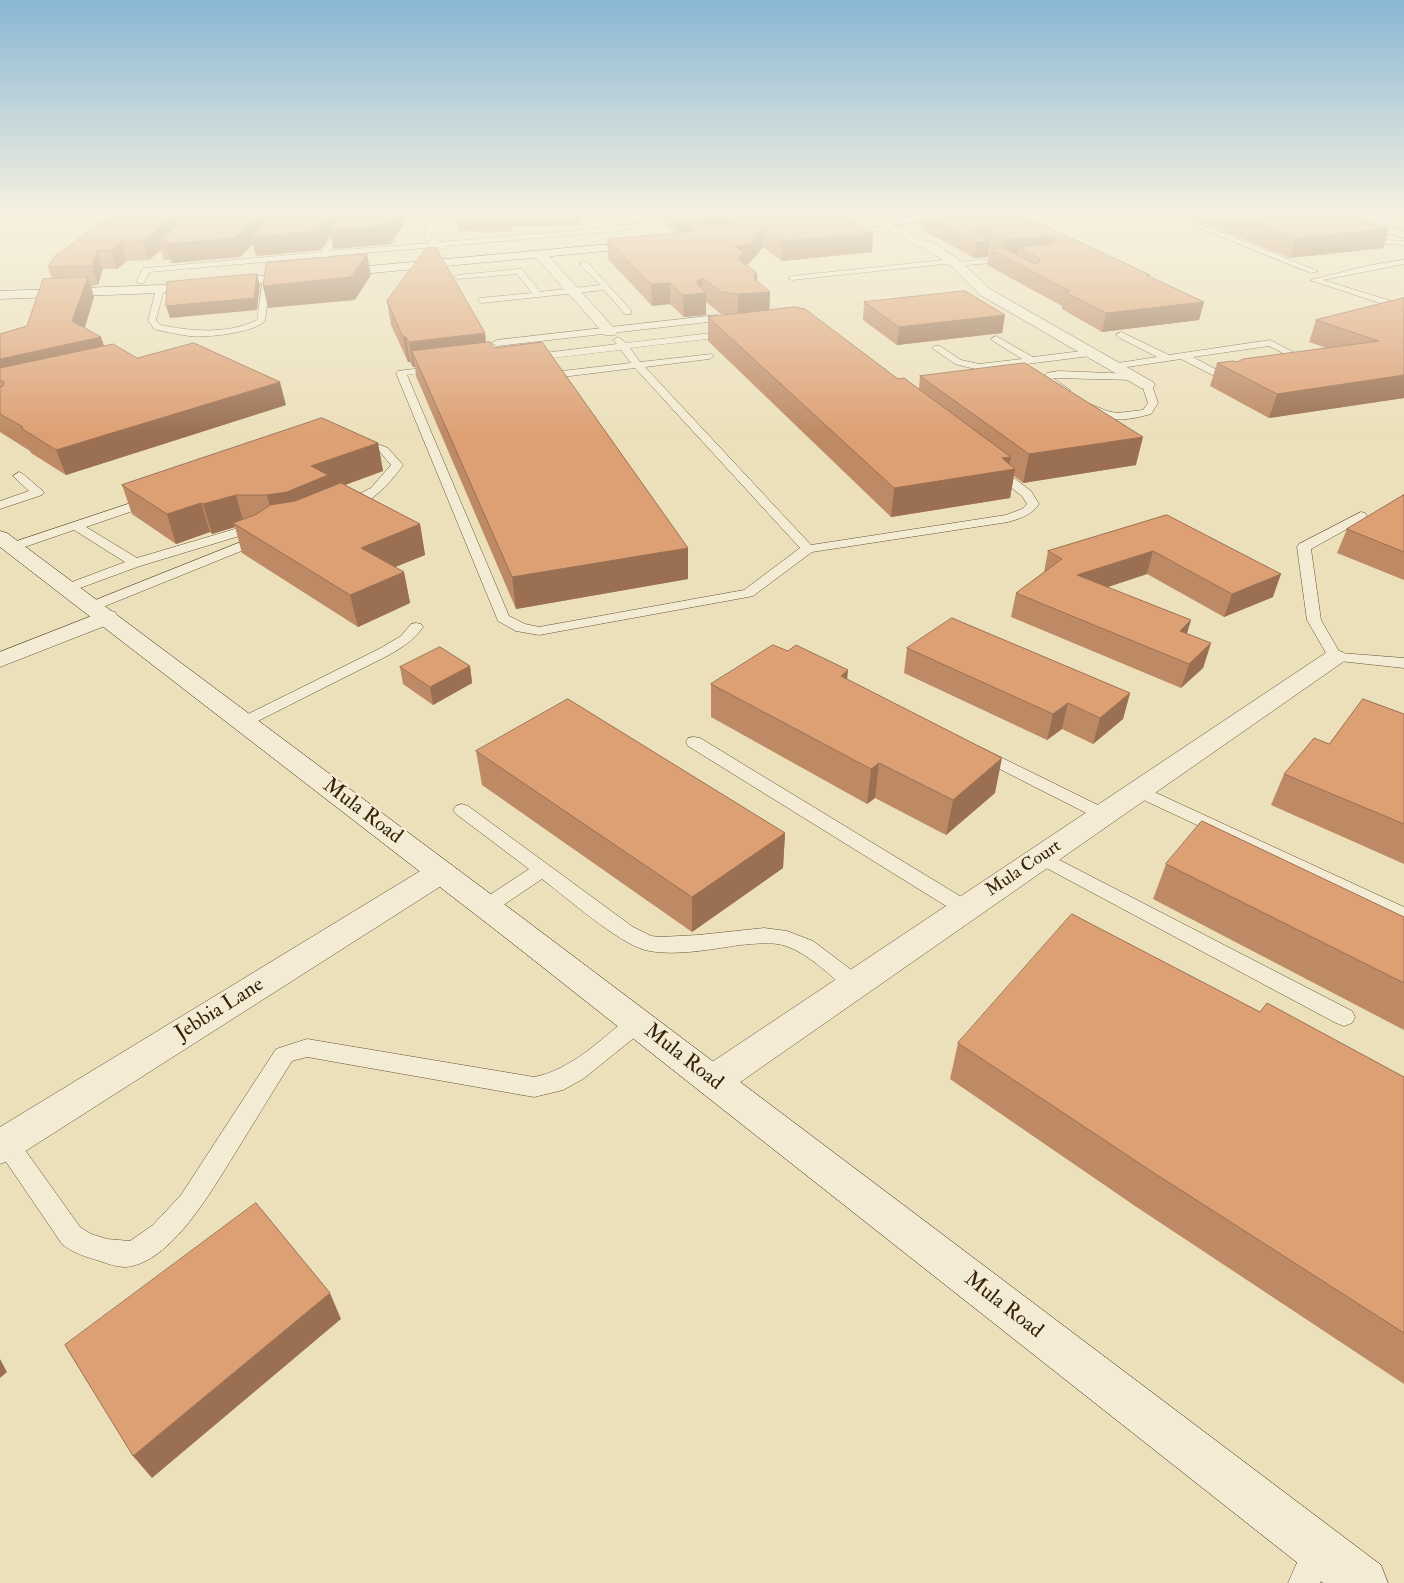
<!DOCTYPE html>
<style>
body{margin:0}
canvas{display:block;background:#ece0bb}
</style>
<canvas width="1404" height="1583"></canvas>
<script>
const c = document.querySelector('canvas').getContext('2d');
c.lineJoin = 'round';
function stroke(path, color, width, dash) { c.strokeStyle = color; c.lineWidth = width; c.lineCap = dash ? 'butt' : 'round'; c.setLineDash(dash || []); c.stroke(path); }
function fill(path, color) { c.fillStyle = color; c.fill(path, 'evenodd'); }
function drawText(font, color, halo, rows, align = 'center') {
  c.font = font + ' "IM FELL Double Pica",serif'; c.lineWidth = 5; c.setLineDash([]); c.textBaseline = 'middle'; c.strokeStyle = halo; c.fillStyle = color; for (const [text, x, y, turn = 0] of rows) {
    c.save(); c.translate(x, y); c.rotate((+turn || 0) * Math.PI / 180); c.textAlign = isNaN(turn) ? turn : align; if (halo) c.strokeText(text, 0, 0); c.fillText(text, 0, 0); c.restore();
  }
}
const lane = new Path2D(`
 M350,212H357L330,251L431,243L423,236L434,212H441L431,235L440,242L605,228L607,212H613V227L689,217L693,219L689,221L616,231L622,237L618,239L608,232L445,246L447,248L443,250L436,247L328,256L331,266L327,268L323,266L321,257L149,272L143,284L136,282L143,268H146L322,252Z
 M1160,212H1170L1318,271L1311,273Z
 M1360,232L1387,240L1404,241V245L1386,244L1360,236Z
 M1011,257H1014V261L957,266L954,263L792,280L788,278L792,276L953,259L956,262Z
 M1404,260V264L1323,280L1404,305V311L1310,280L1371,265Z
 M581,262H587L631,310V314H625L604,290L482,303L479,302V298L532,293L517,274L458,279L454,277L458,275L519,269H522L540,292L600,285L581,266Z
 M263,278L270,280L265,321C253,333 207,338 189,336C177,334 165,332 154,329L148,320L156,289L160,287L164,289L156,320L160,325C191,331 227,335 257,320Z
 M717,315L734,320L730,323L717,321L497,346L492,343L497,340Z
 M794,323L815,327L1031,491L1039,504C1031,515 1022,518 1008,522L812,552L753,596L748,597L539,635L516,631L498,621L396,373L398,371L617,344L613,340L618,337L626,343ZM794,329L809,331L1022,496L1027,504L1022,509L1006,515L811,545L645,367L709,359L714,356L712,354L640,362L630,348ZM621,350L631,363L562,371L557,374L562,377L635,368L800,548L744,590L539,627L525,624L509,616L407,375Z
 M1121,332L1169,355L1270,340L1315,363L1313,365H1307L1269,346L1193,357L1234,379V383L1230,384L1181,359L1114,369L1109,366L1111,364L1157,357L1118,337L1116,335Z
 M996,336L1033,357L1090,350L1095,353L1090,356L979,370L955,364L932,348L934,346H940L961,360L979,364L1022,359L993,341L991,339Z
 M1059,371L1134,374L1139,377L1134,380L1053,378L1070,390V394L1066,395L1044,381L1043,377L1047,373Z
 M1147,382L1152,385L1158,403L1151,414C1130,420 1101,425 1085,407L1090,404L1107,411L1117,413L1143,410L1148,403L1142,385Z
 M357,436L388,448L403,465C392,481 363,514 341,509L339,506L341,503L371,488L391,465L380,452L353,441L351,439L353,437Z
 M19,472L23,474L44,492L42,495L0,509V501L29,491L13,476Z
 M152,496L156,497L158,500L156,503L86,527L137,558L245,526H259L265,530L263,533L246,534L140,566L69,592L64,591L62,588L64,585L125,562L74,530L13,551L6,547L8,544Z
 M1361,512L1365,513L1367,516L1365,519L1311,549L1321,620L1340,653L1404,658V668L1330,660L1307,620L1297,547L1299,544Z
 M261,534L267,538L266,541L98,609H88L86,606L88,603Z
 M416,623L421,624L423,627C414,640 403,647 389,655L250,725H238L236,722L238,719L379,649L401,636L411,624Z
 M694,737L700,738L973,904L976,909L973,914L966,916L959,914L688,746L686,742L688,738Z
 M980,747L1110,811L1113,815L1110,819L1104,821L1098,819L974,756L972,752L974,748Z
 M1139,785L1404,907V922L1133,795L1130,791L1133,787Z
 M462,804L468,806L633,927L651,936L660,937L698,935L764,928L787,931L813,941L862,978L866,984L862,990L855,992L848,990C829,975 809,954 786,946C771,941 755,944 740,945C712,949 673,957 645,950C617,942 567,898 542,879L493,912L486,914L479,912L476,907L479,902L529,869L456,814L453,810L456,806Z
 M1042,851L1352,1011L1355,1017L1352,1023L1344,1026L1336,1023L1035,862L1033,857L1035,852Z
 M637,1014L645,1017L648,1023L645,1029L583,1079L563,1090L534,1097L307,1057L292,1061C272,1093 253,1124 234,1155C212,1190 171,1263 126,1267C117,1267 108,1264 100,1261C86,1257 73,1253 62,1244L0,1153V1135L7,1132L15,1136L80,1227L91,1234L107,1239L130,1241L153,1225L181,1195L276,1049L307,1039L534,1077C571,1070 600,1040 629,1017Z
 M1318,1535L1329,1540L1334,1551L1320,1583H1288L1307,1540Z`);
const street = new Path2D(`
 M0,212H6V213L0,216Z
 M1391,218L1397,221L1395,223L1366,227L1360,224L1366,221Z
 M882,220L940,247L957,258L990,289L1153,382L1155,385L1153,388H1141L980,295L949,264L932,253L878,225L876,223L878,221Z
 M540,250L544,251L615,329L617,332L615,335H605L536,257L534,254Z
 M107,610L115,612L118,617L115,622L0,667V652Z
 M1335,650L1343,652L1347,657L1343,662L726,1092L713,1096L700,1092L695,1081L700,1070L1327,652Z
 M441,862L452,865L456,872L452,879L13,1159L0,1164V1127L430,865Z`);
const secondary = new Path2D(`
 M962,212H1004L999,215L824,231L818,228L824,225Z
 M1326,212H1343L1404,231V238L1327,214Z
 M644,241L648,243L650,245L648,247L160,293L0,299V291L160,285Z
 M0,531L7,533L524,919L1381,1565L1388,1583H1323L502,935L0,547Z`);
stroke(lane, '#645236', 1);
stroke(street, '#645236', 1);
stroke(secondary, '#362209', 1);
fill(lane, '#f3ebd3');
fill(street, '#f3ebd3');
fill(secondary, '#f3ebd3');
fill(new Path2D(`
 M117,212H412L391,244L334,249L331,236L321,250L256,256L253,244L240,257L172,263L171,260H164L161,250L149,260L127,261L117,269H103L98,285L91,286L94,297L85,328L101,337L104,346L137,358L286,405L66,475L31,453L30,451L0,432V334L27,326L52,278L48,267Z
 M460,212H582L579,226H513L510,232L458,231L456,218Z
 M656,212H825V214L873,233L872,252L782,261L763,247L749,264L746,265L757,273V281L770,292L769,310L898,379L919,389L920,376L1136,465L1023,483L1014,476L1010,498L891,517L708,341V317L727,315L721,314L706,302V315L684,317L670,304L652,306L608,259L607,239L676,233L666,225V218L659,219L656,217Z
 M1015,212L1150,275V277L1204,302L1199,320L1102,332L1062,309V306L987,265L990,249H992L989,247L988,257L974,258L921,229L923,214Z
 M1175,212H1340L1389,229L1383,248L1290,258Z
 M1404,298V398L1269,418L1210,386L1217,363L1237,362L1326,348L1309,342L1316,320Z
 M387,301L486,342L494,348L688,579L516,609L416,376L415,367H413L410,362H408L391,325Z
 M864,302L1005,315L1002,333L897,345L863,320Z
 M378,443L383,471L345,485L420,524L425,555L395,567L404,572L410,603L358,627L242,553L235,527L212,534L210,532L176,544L132,514L122,485Z
 M1404,495V580L1337,553L1347,529Z
 M1167,515L1273,597L1224,617L1147,574L1107,587L1187,634L1211,643L1203,668L1181,688L1011,617L1016,593L1044,572L1048,551Z
 M907,648L1130,693L1123,719L1093,744L1062,729L1047,740L904,673Z
 M470,666L472,683L433,705L403,684L400,667Z
 M847,680L995,793L946,835L875,798L867,804L711,717V684Z
 M1404,714V864L1271,805L1284,774L1329,744Z
 M476,751L785,833L783,868L692,932L482,785Z
 M1166,864L1404,917V1030L1153,899Z
 M1260,1012L1404,1077V1384L1135,1206L950,1079L958,1043Z`), '#be8a65');
fill(new Path2D(`
 M179,212H412L391,244L334,249L331,236L321,250L256,256L253,244L240,257L172,263L166,244V241H159L161,250L149,260L143,241Z
 M579,212H582L579,226Z
 M659,212H666V218L659,219Z
 M774,212H825V223L763,228V247L749,264L743,265L691,226V235L679,236V220Z
 M511,213L513,226L510,232L509,219Z
 M1389,229L1383,248L1290,258L1296,238Z
 M873,233L872,252L782,261L783,241Z
 M1051,236L1048,252L1019,247L1018,255L1003,256L1006,240Z
 M990,241L988,257L974,258L977,242Z
 M121,242L127,261L117,269L111,250Z
 M97,250L103,269L98,285L92,266Z
 M367,254L371,275L355,300L268,308L263,286Z
 M757,273V293L770,292L769,314L738,316V294Z
 M257,274L260,286L257,310L170,318L166,306Z
 M88,277L94,297L80,341L101,337L108,359L4,382L0,380V359L72,321Z
 M702,278V293H706V315L684,317L683,295L696,282Z
 M670,283V304L652,306L651,284Z
 M1204,302L1199,320L1102,332L1106,313Z
 M1005,315L1002,333L897,345L899,327Z
 M485,333L488,358L412,351L415,367H413L409,342Z
 M403,337H406L410,362H408Z
 M1404,375V398L1269,418L1277,394Z
 M280,382L286,405L66,475L56,450Z
 M1143,437L1136,465L1023,483L1029,454Z
 M378,443L383,471L331,490L275,524L267,495L311,466Z
 M1011,457L1008,470L1015,469L1010,498L891,517L894,488L1002,458Z
 M236,495L244,524L233,523L235,527L212,534L203,504Z
 M201,503L210,532L176,544L167,514Z
 M420,524L425,555L368,578L361,548Z
 M688,548V579L516,609L512,577Z
 M1153,551L1147,574L1072,599L1077,575Z
 M404,572L410,603L358,627L350,595Z
 M1281,574L1273,597L1224,617L1232,594Z
 M1191,620L1184,644L1180,631Z
 M1211,643L1203,668L1181,688L1189,664Z
 M470,666L472,683L433,705L430,687Z
 M848,670L845,703L841,676Z
 M1130,693L1123,719L1093,744L1100,718Z
 M1068,703L1062,729L1047,740L1053,714Z
 M1002,758L995,793L946,835L953,800Z
 M879,763L875,798L867,804L871,769Z
 M785,833L783,868L692,932V897Z
 M330,1293L341,1319L152,1478L133,1456Z
 M0,1359L7,1372L0,1378Z`), '#9b7052');
const building = new Path2D(`
 M117,212H179L143,241L121,242L111,250H97L92,266L48,267L55,256Z
 M192,212H262L235,238L166,244V241H159Z
 M274,212H332L317,231L251,237Z
 M343,212H397L388,226L330,230Z
 M460,212H579V213H511L509,219L456,218Z
 M668,212H774L679,220Z
 M945,212H1015L1150,275H1146L1204,302L1106,313L1065,292L1070,291L990,249L1003,248L1035,264L1040,261L1039,258L1019,247L1051,244L1057,241L1056,238L1051,236L1006,240L984,227H977L975,228L976,234L990,241L977,242L923,214Z
 M1227,212H1340L1389,229L1296,238Z
 M840,213L873,233L783,241L763,227L750,244L734,246L743,252L738,259L757,273L754,276L755,279L770,292L738,294L721,292L702,278L696,282L706,293L683,295L670,283L651,284L607,239L697,231L691,226Z
 M427,248H436L485,333L409,342L406,337H403L387,301Z
 M367,254L351,277L263,286L266,263Z
 M257,274L254,298L166,306L167,282Z
 M88,277L72,321L101,337L0,359V334L27,326L43,279Z
 M965,291L1005,315L899,327L864,302Z
 M1404,298V375L1277,394L1217,363L1233,361L1237,362L1243,359L1379,341L1316,320Z
 M795,307L805,309L898,379L904,378L1011,457L1002,458L1015,469L894,488L708,317Z
 M490,342L494,348L542,342L688,548L512,577L412,351Z
 M194,343L280,382L56,450L21,428L23,427L0,414V387L3,386L4,382L0,380V368L113,344L137,358Z
 M1025,363L1143,437L1029,454L920,376Z
 M322,418L378,443L311,466L328,475L287,492L267,495H236L203,504L201,503L167,514L122,485Z
 M341,483L420,524L361,548L404,572L350,595L233,523L257,514L270,505L295,501Z
 M1404,495V552L1347,529Z
 M1167,515L1281,574L1232,594L1153,551L1077,575L1191,620L1180,631L1211,643L1189,664L1016,593L1062,559L1048,551Z
 M952,618L1130,693L1100,718L1068,703L1053,714L907,648Z
 M773,645L788,651L796,645L848,670L841,676L1002,758L953,800L879,763L871,769L711,684Z
 M440,647L470,666L430,687L400,667Z
 M568,699L785,833L692,897L476,751Z
 M1363,699L1404,714V824L1284,774L1314,738L1329,744Z
 M1202,821L1404,917V983L1166,864Z
 M1072,914L1260,1012L1267,1003L1404,1077V1333L1151,1171L958,1043Z
 M256,1203L330,1293L133,1456L65,1345Z`);
fill(building, '#dda075');
stroke(building, '#9b7052', 1);
const sky = c.createLinearGradient(0, 0, 0, 434);
sky.addColorStop(0, '#89b7d4');
sky.addColorStop(0.49, '#f6f1e0');
sky.addColorStop(1, '#f6f1e000');
c.fillStyle = sky;
c.fillRect(0, 0, 1404, 434);
drawText('18px', '#362209', '#f3ebd3', [
 ["Mula Court",1024,869,-34]
]);
drawText('21px', '#362209', '#f3ebd3', [
 ["Mula Road",362,812,37],
 ["Jebbia Lane",220,1010,-32],
 ["Mula Road",683,1058,38],
 ["Mula Road",1003,1306,38]
]);
</script>
